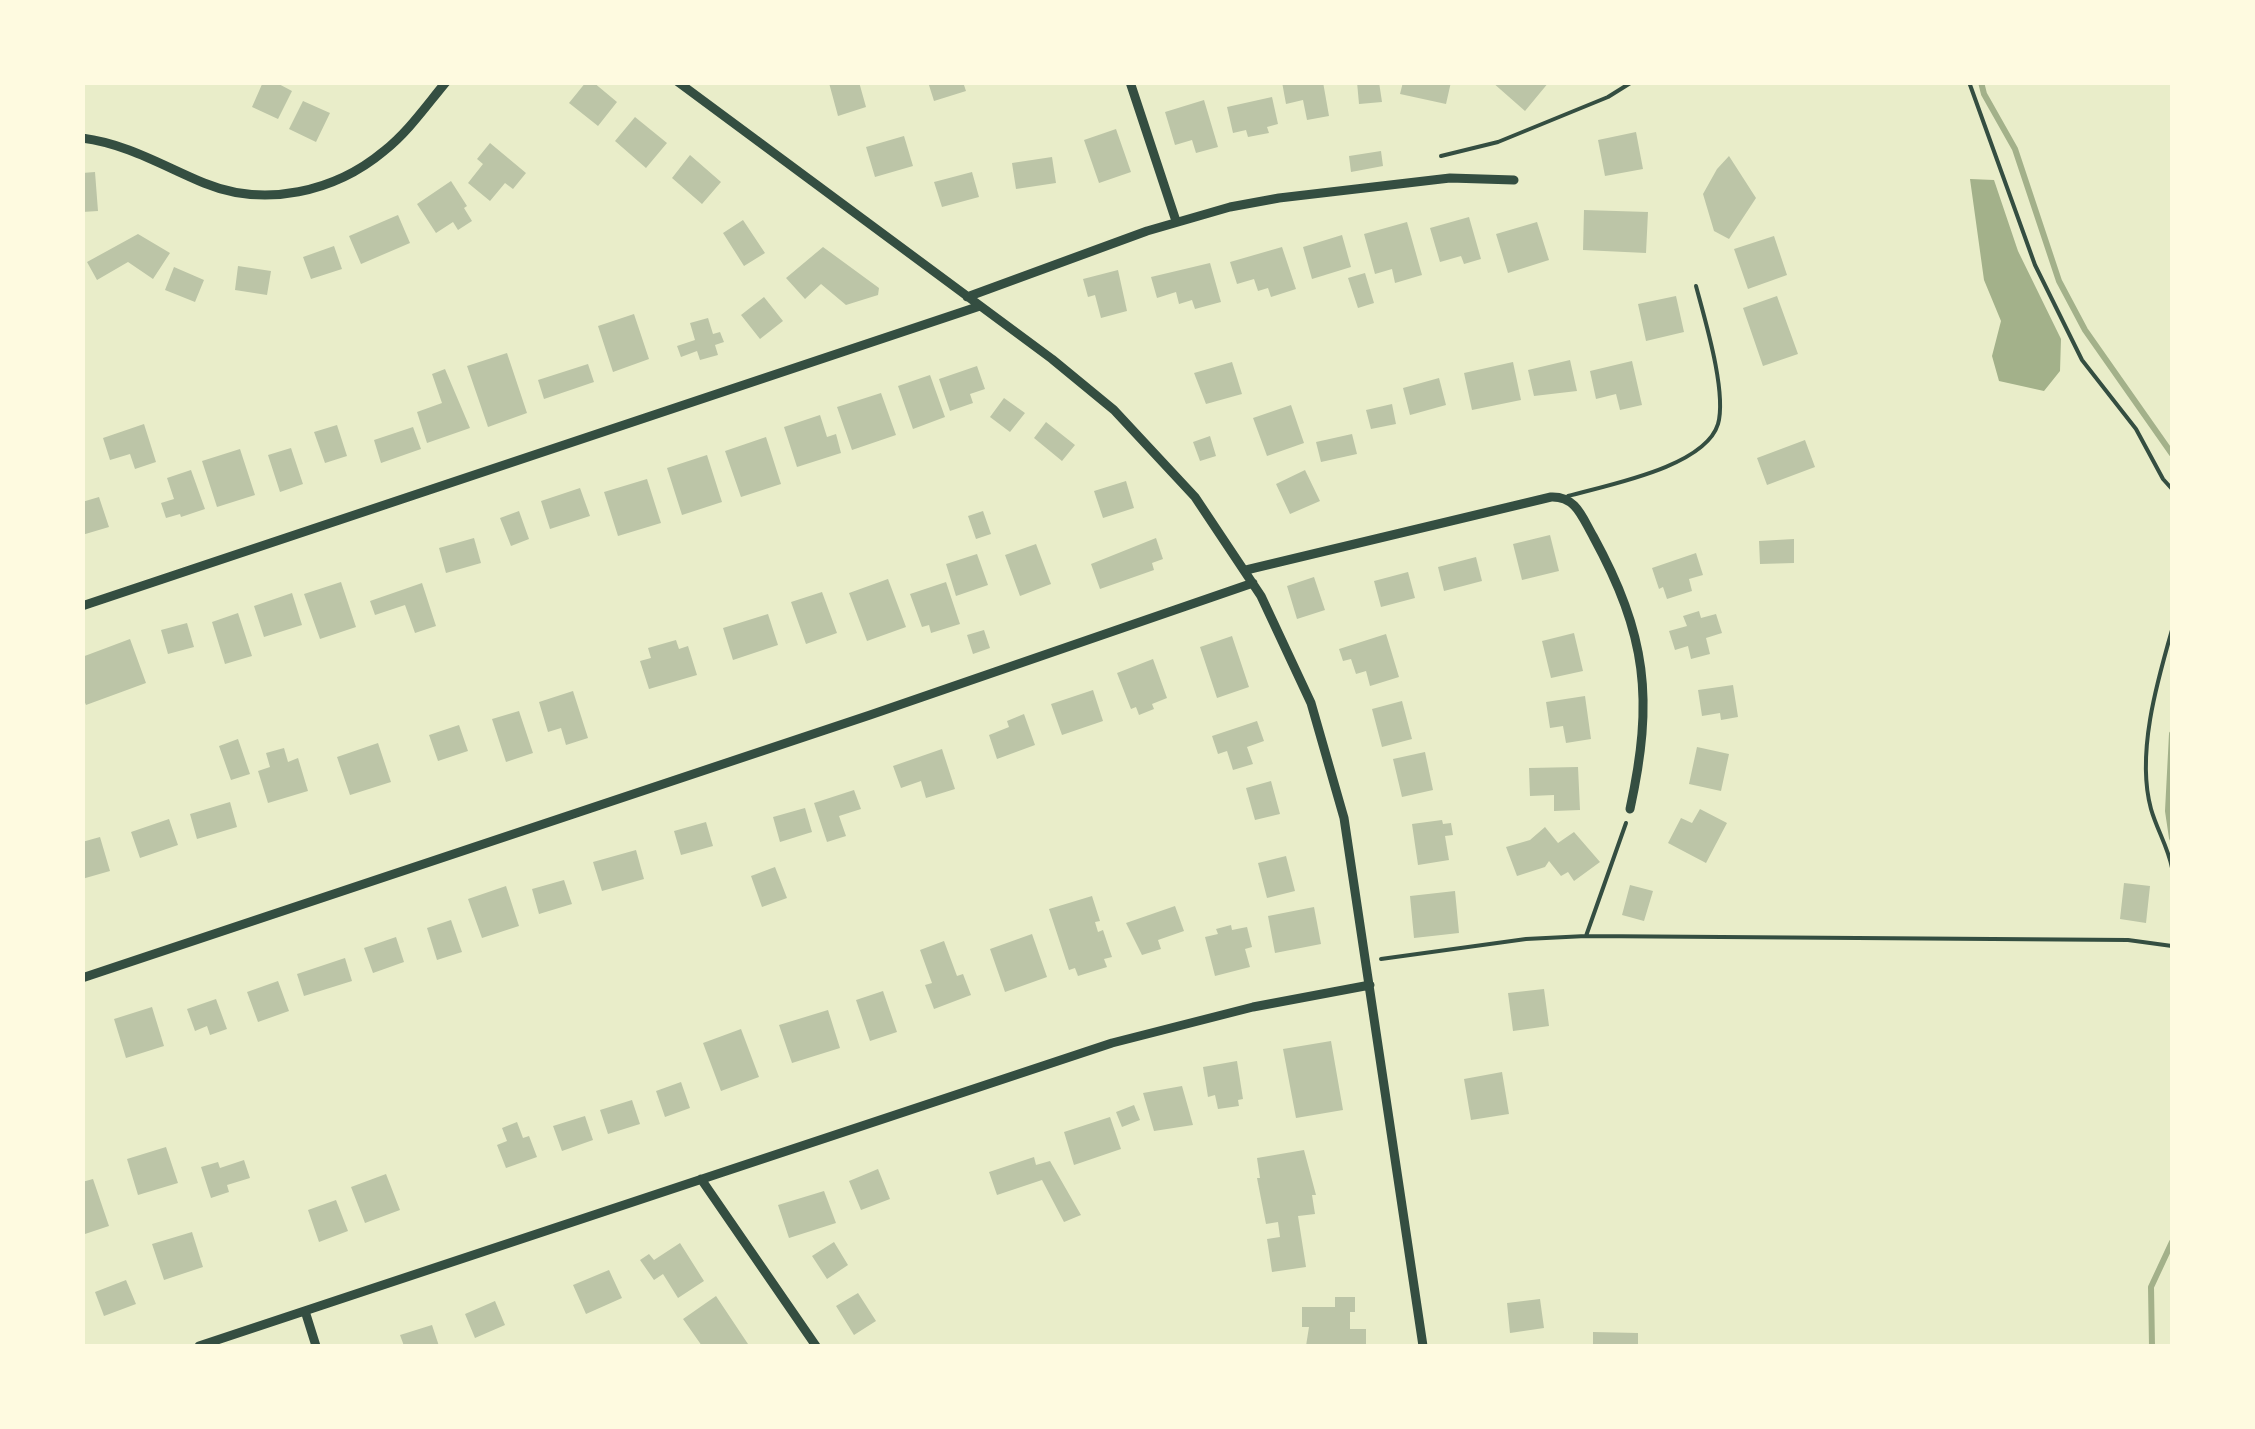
<!DOCTYPE html>
<style>
body{margin:0}
#map{position:relative;width:2255px;height:1429px;overflow:hidden;background:#e9edc9;font-family:"Titillium Web",sans-serif}
canvas{display:block}
.frame{position:absolute;inset:0;border:85px solid #fefae0;pointer-events:none}
</style>
<div id="map">
<canvas width="2255" height="1429"></canvas>
<div class="frame"></div>
</div>
<script>
const c = document.querySelector('canvas').getContext('2d');
c.lineJoin = 'round';
function fill(path, color) { c.fillStyle = color; c.fill(path, 'evenodd'); }
function stroke(path, color, width, dash) { c.strokeStyle = color; c.lineWidth = width; c.lineCap = dash ? 'butt' : 'round'; c.setLineDash(dash || []); c.stroke(path); }
fill(new Path2D(`
 M1970,179L1994,180L2018,251L2061,339L2060,371L2044,391L1999,381L1992,356L2001,321L1984,280Z`), '#a3b18a');
stroke(new Path2D(`
 M1981,82L1984,94L2015,149L2059,281L2085,330L2172,454
 M2172,734L2168,811L2172,838
 M2152,1346L2151,1287L2172,1242`), '#a3b18a', 6);
fill(new Path2D(`
 M263,82H275L292,91L278,119L252,107Z
 M586,82H593L617,102L598,126L569,103Z
 M859,82L866,107L838,116L829,83Z
 M928,82H963L966,91L934,101Z
 M1282,82H1323L1329,116L1307,120L1303,100L1286,104Z
 M1357,82H1379L1382,102L1359,104Z
 M1403,82H1451L1446,104L1400,94Z
 M1492,82H1549L1525,111Z
 M1272,97L1278,124L1267,127L1269,133L1248,137L1246,130L1233,133L1227,107Z
 M1204,100L1218,147L1196,153L1192,140L1175,145L1165,112Z
 M303,101L330,113L316,142L289,129Z
 M635,117L667,143L646,168L615,141Z
 M1116,129L1131,172L1099,183L1084,140Z
 M1636,132L1643,169L1605,176L1598,140Z
 M904,136L913,166L875,177L866,147Z
 M490,143L526,173L513,189L505,183L490,201L468,183L483,164L477,159Z
 M1381,151L1383,166L1351,172L1349,156Z
 M690,155L721,182L702,204L672,178Z
 M1729,156L1756,198L1729,239L1714,231L1703,194L1717,169Z
 M1052,157L1056,183L1016,189L1012,163Z
 M95,172L98,211L82,212V173Z
 M972,172L979,197L942,207L934,182Z
 M451,181L467,206L464,208L472,221L458,230L453,222L436,233L417,204Z
 M1584,210L1648,212L1646,253L1583,250Z
 M398,215L410,243L361,264L349,236Z
 M1469,217L1481,259L1464,264L1461,256L1440,262L1430,228Z
 M743,220L765,253L744,266L723,233Z
 M1407,222L1422,275L1395,283L1392,269L1375,274L1364,234Z
 M1537,222L1549,260L1508,273L1496,234Z
 M138,234L170,253L153,279L128,262L97,280L87,262Z
 M1342,235L1351,267L1312,279L1303,247Z
 M1774,236L1787,275L1748,289L1734,249Z
 M334,246L342,269L311,279L303,257Z
 M823,247L879,288L878,295L846,305L821,284L805,299L786,278Z
 M1282,247L1296,289L1271,297L1268,288L1258,291L1254,279L1237,284L1230,262Z
 M1210,263L1221,302L1195,309L1192,300L1179,304L1176,292L1157,298L1151,277Z
 M238,266L271,271L267,295L235,290Z
 M174,267L204,280L195,302L165,290Z
 M1118,270L1127,311L1101,318L1095,295L1088,297L1083,279Z
 M1365,273L1374,303L1358,308L1348,278Z
 M1676,296L1684,332L1646,341L1638,304Z
 M1777,296L1798,354L1763,366L1743,308Z
 M764,297L783,321L760,339L741,315Z
 M634,314L649,359L613,372L598,326Z
 M708,318L713,334L720,332L724,342L715,345L718,355L700,360L697,351L681,357L677,346L695,340L690,323Z
 M507,353L527,413L488,427L467,366Z
 M1570,360L1577,391L1534,396L1528,370Z
 M1632,361L1642,405L1620,410L1616,394L1596,399L1590,371Z
 M1232,362L1242,394L1206,404L1194,373Z
 M1513,362L1521,400L1472,410L1464,373Z
 M588,364L594,382L544,399L538,380Z
 M977,366L985,389L970,394L973,403L950,411L939,379Z
 M445,369L470,428L427,443L417,412L442,403L432,374Z
 M930,375L945,417L913,429L898,386Z
 M1439,378L1446,405L1410,415L1403,388Z
 M881,393L896,435L852,450L837,407Z
 M1004,398L1025,413L1010,432L990,417Z
 M1392,404L1396,424L1371,429L1366,410Z
 M1291,405L1304,443L1267,456L1253,418Z
 M820,415L827,437L836,434L841,453L797,467L784,427Z
 M1046,422L1075,445L1062,461L1034,438Z
 M144,424L156,462L135,469L130,454L110,460L103,438Z
 M337,425L347,456L325,463L314,432Z
 M413,427L421,449L381,463L374,440Z
 M1352,434L1357,454L1321,462L1316,442Z
 M1210,436L1216,456L1200,461L1193,442Z
 M766,437L781,484L741,497L725,451Z
 M1805,440L1815,467L1767,485L1757,458Z
 M291,448L303,484L280,492L268,455Z
 M240,449L255,495L217,507L202,461Z
 M707,455L722,502L682,515L667,468Z
 M191,470L205,509L181,517L180,514L166,518L161,503L174,499L167,478Z
 M1305,470L1320,501L1290,514L1276,484Z
 M647,479L661,523L618,536L604,492Z
 M1126,481L1134,508L1103,518L1094,491Z
 M580,488L590,516L550,529L541,501Z
 M99,497L109,527L82,535V502Z
 M519,511L529,539L511,546L500,518Z
 M983,511L991,534L976,539L968,516Z
 M1550,535L1559,571L1522,580L1513,544Z
 M474,538L481,563L446,573L439,548Z
 M1156,538L1163,559L1152,563L1154,570L1100,589L1091,564Z
 M1794,539V563L1760,564L1759,541Z
 M1036,544L1051,584L1020,596L1005,555Z
 M1696,553L1703,575L1689,579L1692,591L1667,599L1663,587L1659,589L1652,568Z
 M977,554L988,585L956,596L946,564Z
 M1476,557L1482,581L1444,591L1438,567Z
 M1408,572L1415,598L1381,607L1374,581Z
 M1314,577L1325,610L1297,619L1287,586Z
 M888,579L906,627L867,641L849,593Z
 M341,582L356,627L320,639L304,594Z
 M946,582L960,624L931,633L929,625L922,627L910,594Z
 M422,583L436,626L415,633L405,605L375,615L370,601Z
 M822,592L837,633L806,644L791,602Z
 M292,593L302,625L264,637L254,606Z
 M1699,611L1701,618L1716,614L1722,633L1706,638L1710,654L1691,659L1688,646L1675,650L1669,631L1687,626L1683,616Z
 M238,613L252,656L225,664L212,622Z
 M768,614L778,645L733,660L723,628Z
 M187,623L194,647L168,654L161,630Z
 M984,630L990,648L973,654L967,635Z
 M1574,633L1583,671L1551,678L1542,641Z
 M1386,634L1399,677L1370,686L1366,671L1356,674L1351,659L1343,661L1339,649Z
 M1232,636L1249,687L1217,698L1200,647Z
 M130,639L146,683L86,705L82,696V657Z
 M676,640L679,649L688,646L697,675L649,689L640,661L651,658L648,648Z
 M1153,659L1167,698L1152,704L1154,709L1139,715L1136,707L1131,709L1117,673Z
 M1733,685L1738,717L1721,720L1720,713L1702,716L1698,690Z
 M1093,690L1103,721L1062,735L1051,704Z
 M573,691L588,738L566,745L561,728L548,732L539,702Z
 M1585,696L1591,739L1566,743L1563,726L1550,728L1546,702Z
 M1402,701L1412,739L1382,747L1372,709Z
 M519,711L533,753L506,762L492,719Z
 M1024,714L1035,745L997,759L989,735L1009,727L1007,721Z
 M1257,721L1264,741L1247,747L1253,764L1233,770L1227,751L1218,754L1212,736Z
 M459,725L468,751L438,761L429,735Z
 M238,739L250,774L231,780L219,746Z
 M378,743L391,782L350,795L337,757Z
 M1697,747L1729,754L1721,791L1689,784Z
 M284,748L288,762L298,758L308,791L268,803L258,771L270,767L266,753Z
 M942,749L955,789L926,798L921,781L901,788L893,766Z
 M1425,752L1433,790L1402,797L1393,759Z
 M1578,767L1580,810L1554,811V795L1530,796L1529,768Z
 M1271,781L1280,814L1255,820L1246,788Z
 M854,790L861,809L839,816L846,836L827,842L814,803Z
 M230,802L237,827L197,839L190,814Z
 M805,808L812,832L780,842L773,817Z
 M1700,809L1727,823L1706,863L1668,843L1681,818L1692,823Z
 M169,819L178,845L140,858L131,832Z
 M1442,820L1443,824L1451,823L1453,835L1445,836L1449,860L1418,865L1412,824Z
 M706,822L713,846L681,855L674,831Z
 M1545,827L1558,843L1574,832L1600,862L1574,881L1568,872L1561,876L1549,861L1545,867L1517,876L1506,847L1530,840Z
 M100,837L110,871L82,879V842Z
 M636,850L644,879L602,891L593,862Z
 M1286,856L1295,891L1267,898L1258,863Z
 M775,867L787,898L762,907L751,876Z
 M564,880L572,904L539,914L532,889Z
 M2124,883L2150,886L2146,923L2120,919Z
 M1630,885L1653,891L1644,921L1622,915Z
 M506,886L519,926L482,938L468,899Z
 M1455,891L1459,933L1414,938L1410,896Z
 M1092,896L1100,921L1095,922L1098,932L1103,930L1112,957L1104,959L1107,967L1078,976L1075,968L1069,970L1049,909Z
 M1175,906L1184,931L1158,940L1161,949L1142,955L1126,923Z
 M1314,907L1321,944L1275,953L1268,916Z
 M451,920L462,952L437,960L427,928Z
 M1231,925L1232,930L1247,927L1252,947L1245,949L1250,967L1215,976L1205,937L1218,934L1216,929Z
 M1032,934L1047,977L1005,992L990,949Z
 M396,937L404,962L373,973L364,948Z
 M944,941L957,976L963,974L971,995L934,1009L925,985L932,983L920,950Z
 M345,958L352,981L304,996L297,974Z
 M278,981L289,1011L258,1022L247,992Z
 M1544,989L1549,1026L1513,1031L1508,993Z
 M883,991L897,1032L870,1041L856,1000Z
 M216,999L227,1029L210,1035L207,1026L195,1031L187,1009Z
 M152,1007L164,1046L126,1058L114,1019Z
 M828,1010L840,1048L792,1063L779,1025Z
 M741,1029L759,1077L721,1091L703,1043Z
 M1331,1041L1343,1110L1296,1118L1283,1049Z
 M1237,1061L1243,1099L1238,1100L1239,1106L1218,1109L1215,1095L1208,1097L1203,1067Z
 M1502,1072L1509,1114L1471,1120L1464,1079Z
 M681,1082L690,1108L665,1117L656,1091Z
 M1182,1086L1193,1125L1154,1131L1143,1093Z
 M632,1100L640,1124L608,1134L600,1110Z
 M1134,1105L1140,1120L1122,1127L1116,1112Z
 M585,1116L593,1140L562,1151L553,1126Z
 M1110,1117L1121,1149L1074,1165L1064,1132Z
 M517,1122L523,1138L529,1136L537,1157L506,1168L497,1145L507,1141L502,1128Z
 M166,1147L178,1183L138,1195L127,1159Z
 M1304,1150L1316,1195H1312L1315,1214L1298,1216L1306,1267L1272,1272L1267,1239L1280,1237L1278,1222L1266,1224L1257,1178H1260L1257,1158Z
 M1034,1157L1036,1165L1050,1161L1081,1215L1064,1222L1042,1180L997,1195L989,1172Z
 M244,1160L250,1178L227,1185L229,1192L211,1198L201,1167L218,1162L220,1168Z
 M878,1169L890,1199L861,1210L849,1181Z
 M386,1174L400,1210L365,1223L351,1187Z
 M93,1179L109,1226L82,1235V1182Z
 M824,1191L836,1223L789,1238L778,1205Z
 M336,1200L348,1231L319,1242L308,1210Z
 M192,1232L203,1267L164,1280L152,1244Z
 M834,1242L848,1265L827,1279L812,1256Z
 M680,1243L704,1281L678,1298L663,1274L654,1280L640,1260L649,1254L654,1260Z
 M609,1270L622,1298L586,1314L573,1285Z
 M126,1280L136,1304L104,1316L95,1292Z
 M858,1293L876,1321L854,1335L836,1306Z
 M716,1296L748,1344L744,1346H702L683,1319Z
 M1335,1297H1355V1312H1350V1329H1366V1346H1306L1309,1327H1302V1307H1335Z
 M1540,1299L1544,1328L1510,1333L1507,1303Z
 M495,1301L505,1325L475,1338L465,1314Z
 M432,1325L439,1346H404L400,1335Z
 M1593,1332L1638,1333V1346H1593Z`), '#bcc5a7');
stroke(new Path2D(`
 M1969,82L2035,265L2082,360L2136,429L2163,479L2172,489
 M1441,156L1498,142L1608,97L1632,82
 M2172,630C2157,682 2136,754 2151,809C2157,830 2168,847 2172,868
 M1586,936L1626,823
 M1381,959L1526,939L1586,936L2128,940L2172,946`), '#344e41', 4);
stroke(new Path2D(`
 M1568,496C1607,485 1705,467 1718,424C1727,392 1705,320 1696,286`), '#344e41', 4);
stroke(new Path2D(`
 M678,82L1052,359L1114,410L1195,497L1261,596L1311,703L1344,818L1423,1346
 M1130,82L1176,221
 M82,138C128,144 163,166 204,183C265,208 335,192 384,151C408,132 426,106 446,82
 M967,297L1147,231L1230,207L1279,198L1450,178L1514,180
 M1246,570L1551,497C1576,496 1582,517 1593,536C1647,635 1654,699 1630,809
 M82,606L980,306
 M82,978L870,715L1253,583
 M701,1179L816,1346
 M305,1311L316,1346
 M199,1346L1112,1043L1253,1007L1370,985`), '#344e41', 9);
</script>
